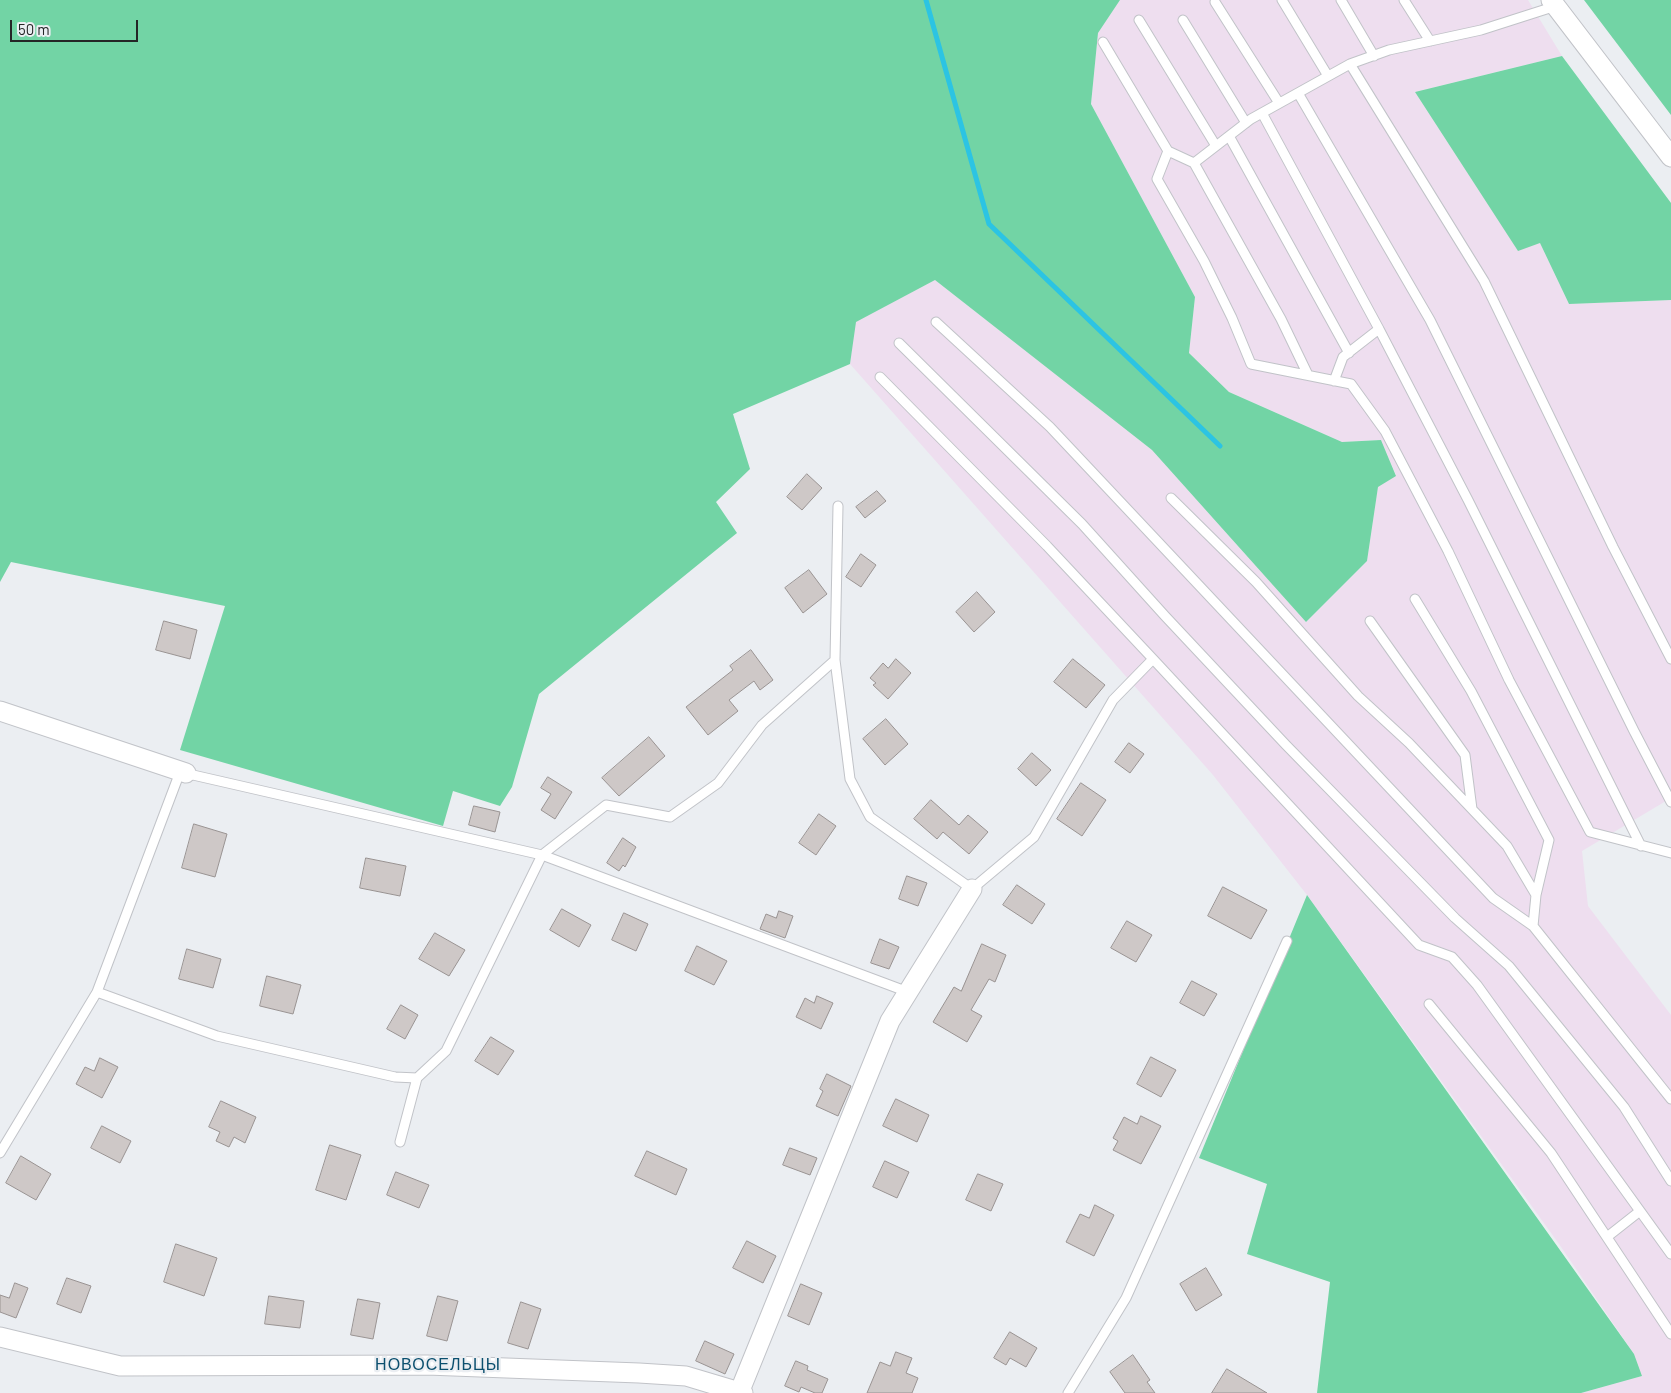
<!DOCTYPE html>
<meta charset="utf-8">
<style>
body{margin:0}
#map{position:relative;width:1671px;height:1393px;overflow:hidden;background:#ebeef2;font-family:Barlow,sans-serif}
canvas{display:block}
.scale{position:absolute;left:10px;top:20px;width:128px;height:22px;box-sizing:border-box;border:2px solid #252627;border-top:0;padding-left:6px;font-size:15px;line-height:18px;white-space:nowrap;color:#252627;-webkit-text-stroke:4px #ebeef2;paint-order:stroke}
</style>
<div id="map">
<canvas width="1671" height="1393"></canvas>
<div class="scale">50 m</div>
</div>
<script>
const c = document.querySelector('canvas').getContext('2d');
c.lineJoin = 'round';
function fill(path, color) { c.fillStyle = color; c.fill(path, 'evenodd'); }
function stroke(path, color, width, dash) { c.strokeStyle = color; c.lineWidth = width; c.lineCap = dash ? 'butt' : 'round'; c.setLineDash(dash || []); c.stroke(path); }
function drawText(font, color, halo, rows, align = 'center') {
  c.font = font + ' Barlow,sans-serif'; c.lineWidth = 4.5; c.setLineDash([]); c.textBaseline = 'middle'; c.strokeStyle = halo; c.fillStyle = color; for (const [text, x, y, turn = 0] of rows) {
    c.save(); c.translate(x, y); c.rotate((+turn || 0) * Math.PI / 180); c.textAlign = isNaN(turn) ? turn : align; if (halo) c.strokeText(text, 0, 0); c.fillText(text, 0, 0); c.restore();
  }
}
fill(new Path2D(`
 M1120,0H1528L1562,56L1415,92L1518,250L1540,243L1569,304L1671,300V798L1582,851L1588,906L1671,1015V1393H1581L1642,1376L1634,1354L1559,1244L1307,895L1213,775L850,364L855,322L935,280L1152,450L1306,622L1367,561L1378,487L1396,475L1381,440L1342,442L1229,392L1189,353L1195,297L1091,104L1098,33Z`), '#eedeef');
fill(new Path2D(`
 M0,0H1120L1098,33L1091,104L1195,297L1189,353L1229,392L1342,442L1381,440L1396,476L1378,487L1367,561L1306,622L1152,450L935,280L856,322L850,364L733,414L750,469L716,502L737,533L539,694L512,787L500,806L453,791L443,826L180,750L225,606L11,562L0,582Z
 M1584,0H1671V115Z
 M1562,56L1671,203V300L1569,304L1540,243L1518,251L1415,92Z
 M1307,895L1634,1354L1642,1376L1581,1393H1317L1330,1282L1247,1254L1267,1184L1199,1158Z`), '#72d4a5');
stroke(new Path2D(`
 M926,0L989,224L1220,446`), '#2cc4e3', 5);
const building = new Path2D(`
 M807,474L822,488L802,510L787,497Z
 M877,491L886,501L865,518L856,507Z
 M861,554L876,565L861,587L846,577Z
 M809,570L827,594L803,613L785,588Z
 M977,592L995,612L974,632L956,612Z
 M164,621L197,630L190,659L156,650Z
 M751,650L773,680L760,690L754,681L729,700L738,711L708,735L686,707L733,670L730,666Z
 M896,659L911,673L888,699L873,685L876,683L870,678L883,663L888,668Z
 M1073,659L1105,685L1086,708L1054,682Z
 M886,719L908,744L885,765L863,739Z
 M649,737L665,756L619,796L602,778Z
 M1129,743L1144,754L1130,773L1115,762Z
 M1032,753L1051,770L1036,786L1018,769Z
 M548,777L572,792L555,819L541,810L551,794L541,788Z
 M1081,783L1106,800L1082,836L1057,819Z
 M931,800L959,825L968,815L988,832L969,854L943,832L937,839L914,819Z
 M474,806L500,812L495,832L469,825Z
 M819,814L836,826L816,855L799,843Z
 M194,824L227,834L215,877L182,868Z
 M623,838L636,847L625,867L623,865L619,871L607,863Z
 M366,858L406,866L400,896L360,888Z
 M907,876L927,883L918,906L899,899Z
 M1017,885L1045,904L1032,924L1003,905Z
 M1223,887L1267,910L1251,939L1208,916Z
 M562,909L591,925L579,947L550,930Z
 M779,911L793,916L785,938L760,929L766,914L776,918Z
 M624,913L648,924L636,951L612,940Z
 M1127,921L1152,935L1136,962L1111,948Z
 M435,933L465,950L449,976L419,959Z
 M880,939L899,947L889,969L871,963Z
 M982,944L1006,955L995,982L989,979L971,1010L982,1016L967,1042L933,1022L954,987L961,991Z
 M697,946L727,961L714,985L685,971Z
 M187,949L221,959L213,988L179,979Z
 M267,976L301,985L293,1014L260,1006Z
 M1192,981L1217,994L1204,1016L1180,1003Z
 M817,996L833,1003L821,1029L796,1017L805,998L814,1003Z
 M401,1005L418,1015L405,1039L387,1029Z
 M491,1037L514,1051L498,1075L475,1061Z
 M1151,1057L1176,1070L1161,1097L1137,1084Z
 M100,1058L118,1067L102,1098L76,1084L85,1067L94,1071Z
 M827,1074L851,1086L838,1116L816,1106L823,1091L820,1089Z
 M896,1099L929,1115L917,1142L883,1126Z
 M221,1101L256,1117L245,1143L234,1137L229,1147L216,1141L220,1132L209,1127Z
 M1141,1116L1161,1126L1141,1164L1113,1150L1118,1141L1113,1138L1124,1117L1137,1124Z
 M102,1126L131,1141L120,1163L91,1148Z
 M330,1145L361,1155L346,1200L316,1190Z
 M790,1148L817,1158L810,1175L783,1165Z
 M647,1151L687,1169L676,1195L635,1176Z
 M21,1156L51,1174L36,1200L6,1183Z
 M885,1161L909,1172L897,1198L873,1187Z
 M396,1172L429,1185L419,1208L387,1195Z
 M978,1174L1003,1184L991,1211L966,1200Z
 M1095,1205L1114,1215L1094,1256L1066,1242L1080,1214L1089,1218Z
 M747,1241L776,1256L763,1283L733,1268Z
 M176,1244L217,1258L204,1296L164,1282Z
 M1206,1268L1222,1295L1196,1311L1180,1284Z
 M67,1278L91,1286L81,1313L57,1304Z
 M15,1283L28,1288L16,1318L0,1312V1295L9,1298Z
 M801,1284L822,1293L809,1325L788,1316Z
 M269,1296L304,1301L300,1328L265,1324Z
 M438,1296L458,1301L447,1341L427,1336Z
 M358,1299L380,1303L373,1339L351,1335Z
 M521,1302L541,1309L528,1349L508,1343Z
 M1010,1332L1037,1348L1026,1367L1010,1358L1006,1365L994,1358Z
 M705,1341L734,1354L725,1374L696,1361Z
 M896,1352L912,1358L906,1373L918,1378L912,1393H867L880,1362L890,1366Z
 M1133,1355L1150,1380L1147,1382L1155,1393H1125L1110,1372Z
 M796,1361L808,1366L807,1370L828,1379L822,1393H815L801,1387L799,1392L785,1386Z
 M1227,1369L1267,1393H1212Z`);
fill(building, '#cec8c7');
stroke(building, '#999392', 1);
const lane = new Path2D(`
 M1282,0L1328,76
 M1341,0L1374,56
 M1404,0L1430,41
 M1215,2L1279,103
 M1139,20L1216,146
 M1183,20L1246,123
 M1103,42L1168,151L1194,163L1281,319L1308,375
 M1350,64L1484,281L1613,547L1671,659
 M1298,93L1430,320L1634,731L1671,802
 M1262,113L1379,329L1343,357L1334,381
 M1229,136L1349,353
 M1168,151L1157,179L1204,261L1232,318L1251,364L1351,384L1385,431L1448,551L1509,680L1590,832L1671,853
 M1194,163L1251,119L1350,64L1389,50L1481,30L1556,6
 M936,322L1050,427L1493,898L1533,926L1671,1099
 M1379,329L1468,500L1641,846
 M899,343L1082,524L1165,616L1286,745L1455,918L1509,966L1624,1107L1671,1181
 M880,377L1047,546L1153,659
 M1171,498L1256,582L1358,696L1409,743L1507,846L1536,895L1533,926
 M838,506L835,660L850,779L870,817L972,889L1034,837L1113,700L1153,659L1419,945L1452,957L1477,985L1671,1254
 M1415,599L1471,691L1549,840L1536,895
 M1370,621L1465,755L1472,809
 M97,992L180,772L542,855L908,992
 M1429,1004L1551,1153L1671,1334
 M400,1142L417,1078
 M0,1153L97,992L217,1036L395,1077L417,1078L446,1051L542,855L606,805L670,817L718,783L762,725L835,660
 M1607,1237L1640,1211
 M1068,1393L1126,1298L1287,941`);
const street = new Path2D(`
 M1551,0L1671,157
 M0,711L186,773
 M0,1337L120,1366L427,1365L639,1373L686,1376L743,1393
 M739,1393L890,1021L972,889`);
stroke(lane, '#c1c3c8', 11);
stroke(street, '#c1c3c8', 21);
stroke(lane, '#fff', 9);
stroke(street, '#fff', 19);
c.letterSpacing = '1px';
drawText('16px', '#0b4f6e', '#ebeef2', [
 ["НОВОСЕЛЬЦЫ",438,1365]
]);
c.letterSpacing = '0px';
</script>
